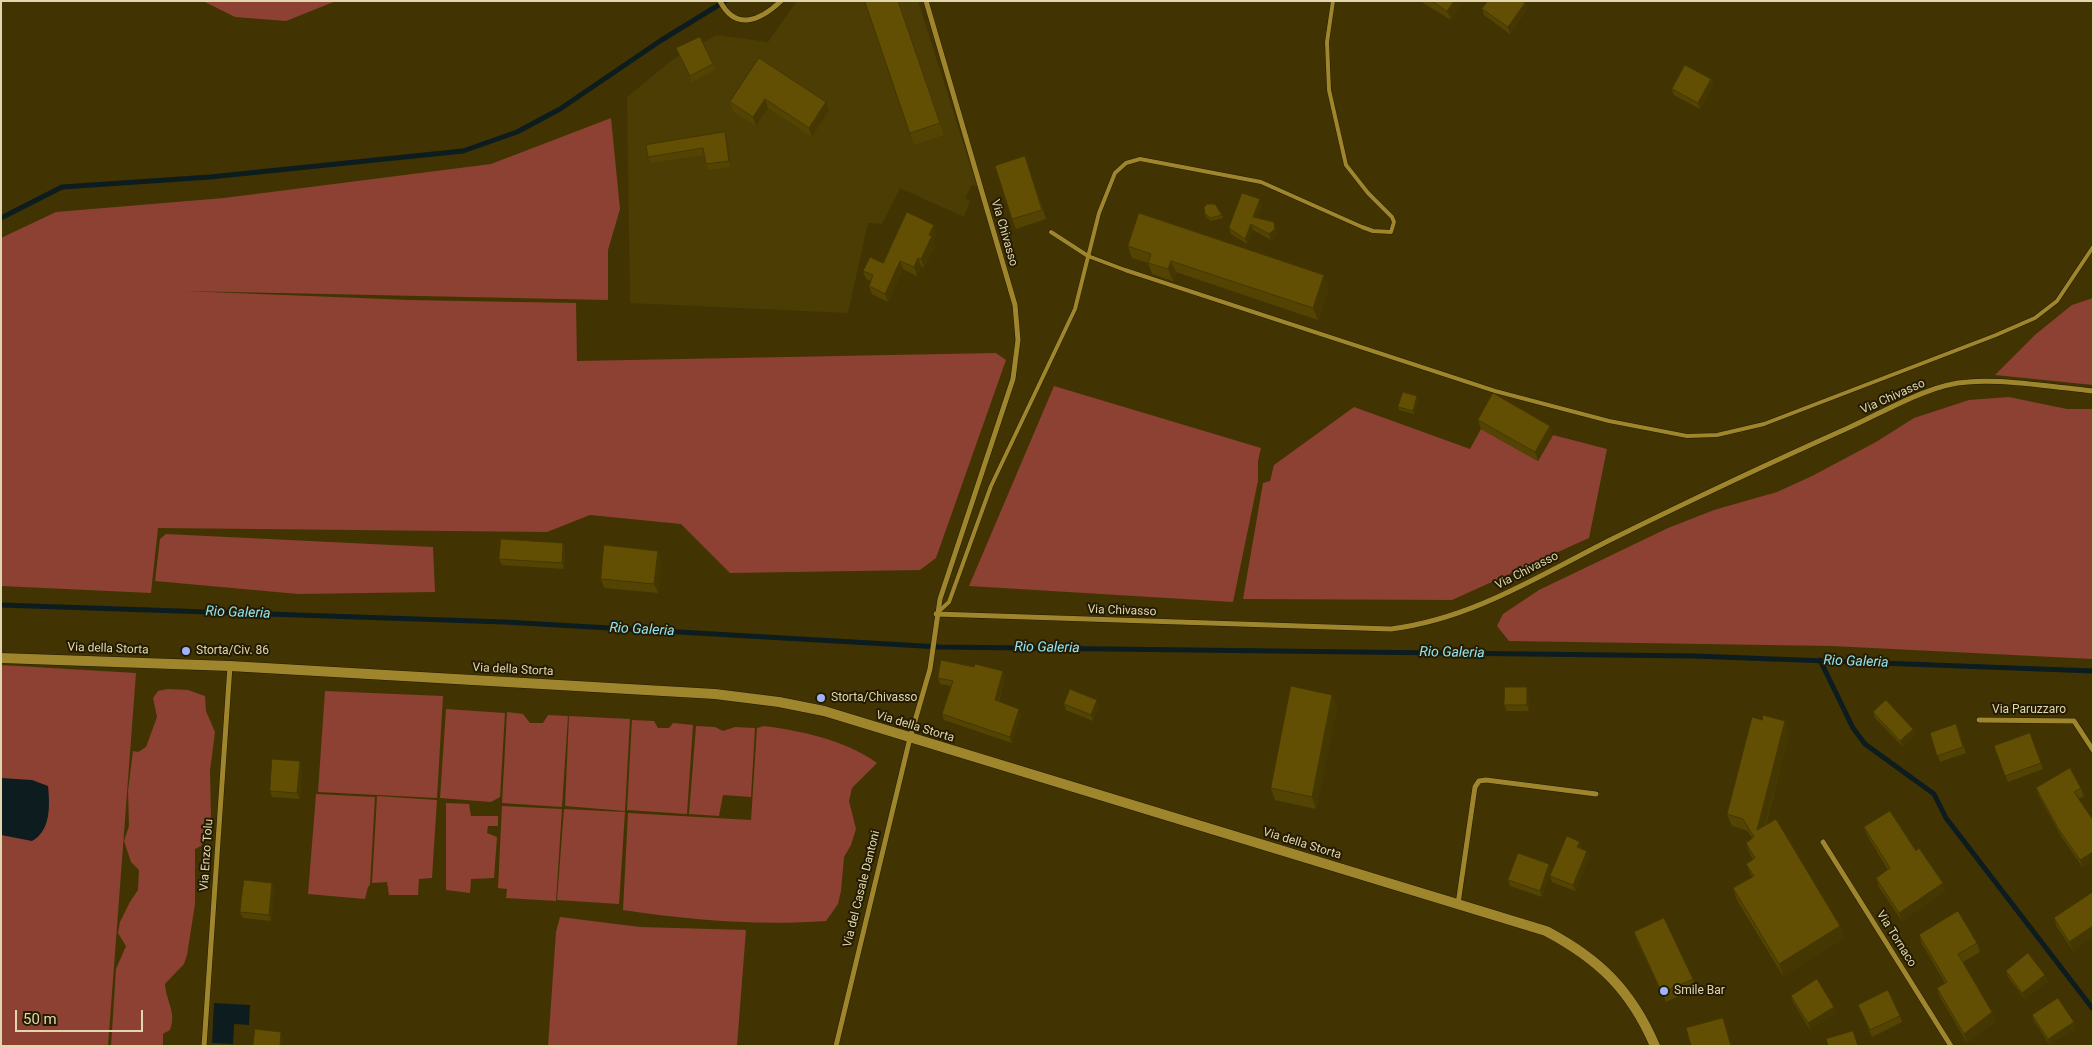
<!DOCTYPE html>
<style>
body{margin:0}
#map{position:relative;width:2094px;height:1047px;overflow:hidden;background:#413402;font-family:Roboto,sans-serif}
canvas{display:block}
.frame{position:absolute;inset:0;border:2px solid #e2d6ae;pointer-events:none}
.scale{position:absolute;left:15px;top:1010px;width:128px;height:22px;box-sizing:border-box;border:2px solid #e2d6ae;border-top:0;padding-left:6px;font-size:15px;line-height:18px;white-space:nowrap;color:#e2d6ae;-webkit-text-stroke:4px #241c02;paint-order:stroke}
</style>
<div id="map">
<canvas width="2094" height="1047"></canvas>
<div class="frame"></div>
<div class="scale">50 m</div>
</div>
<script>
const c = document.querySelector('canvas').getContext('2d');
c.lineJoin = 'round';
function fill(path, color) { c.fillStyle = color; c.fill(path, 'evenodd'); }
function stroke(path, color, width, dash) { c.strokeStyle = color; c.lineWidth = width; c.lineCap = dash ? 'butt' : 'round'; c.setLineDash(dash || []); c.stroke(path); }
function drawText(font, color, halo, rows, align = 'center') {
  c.font = font + ' Roboto,sans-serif'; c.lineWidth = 4; c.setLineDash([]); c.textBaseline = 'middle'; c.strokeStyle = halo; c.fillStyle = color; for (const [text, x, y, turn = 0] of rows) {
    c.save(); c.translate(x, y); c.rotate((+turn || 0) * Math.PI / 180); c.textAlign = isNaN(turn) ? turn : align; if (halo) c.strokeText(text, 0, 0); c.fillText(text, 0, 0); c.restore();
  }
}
fill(new Path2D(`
 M797,1H918L977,186L972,185L965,198L970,201L964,217L900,188L882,224L868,223L848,313L630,303L627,97L672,60L717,35L768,42Z`), '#4b3d04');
fill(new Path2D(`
 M203,1H336L286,21L235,17Z
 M611,118L620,209L608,250V300L184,291L410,300L576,303L577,361L996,353L1006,360L936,558L920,570L730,573L681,524L590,515L547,532L158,528L151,593L1,586V238L56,212L224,198L491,164Z
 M2093,298V385L1995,375L2036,334L2072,305Z
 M1054,386L1261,448L1258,461V481L1233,602L969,586Z
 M2009,397L2067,409H2093V659L1832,646L1509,641L1497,626L1503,614L1539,590L1668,528L1714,510L1777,492L1812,476L1876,442L1914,418L1969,400Z
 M1354,407L1470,449L1481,429L1538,461L1553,435L1607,449L1589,538L1452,600L1243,599L1263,483L1270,481L1274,465Z
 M166,534L433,547L435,592L298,594L155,581L160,539Z
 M1,665L136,673L108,1046H1Z
 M168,689L188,690L205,696L206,711L215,732L210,771L211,817L201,846L195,849V904L187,955L184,964L165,984C166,1001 177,1013 170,1030L163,1034V1046H111L116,969L126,946L118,933L120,922L130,902L138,890L139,870L131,862L124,841L129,826L128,791L133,751L138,752L146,747L157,717L153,698L158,691Z
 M325,691L443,696L437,798L318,792Z
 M446,709L505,713L500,797L491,802L440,798Z
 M507,712L523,714L530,723H543L548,715L568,716L562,807L502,803Z
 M569,716L630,719L625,811L565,806Z
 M632,720L654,721L658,728H669L673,723L693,725L687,814L627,810Z
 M696,726L715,727L723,731L735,727L755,728L751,797L723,795L719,816L689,814Z
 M764,726C802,731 845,740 877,763L852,788L849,801L856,829L851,845L844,857L841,891L838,904L826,921C759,926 689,920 623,910L628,813L751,820L757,728Z
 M316,794L375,797L370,885L368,887L365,899L308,894Z
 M377,796L437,800L432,878L419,879L418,895H389L387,882L372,883Z
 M446,803L469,804L471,816H498V826H488L487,833L497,837L494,878L471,879L470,893L446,890Z
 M502,806L562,809L556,901L506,898L507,889L498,888Z
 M564,809L625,812L619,904L557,900Z
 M560,917L640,927L746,930L737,1046H548L556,932Z`), '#8c4132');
fill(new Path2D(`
 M1,778L32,780L48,786C50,805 51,831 32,841L1,835Z
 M214,1003L250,1005L249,1025L234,1024L233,1044L212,1043Z`), '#0d1c1f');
stroke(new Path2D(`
 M1,218L62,187L210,177L463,151L517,132L560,109L660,41L725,1
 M1,605L505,622L940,647L1694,656L2093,671
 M1820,660L1853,728L1865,744L1934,794L1946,818L2093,1009`), '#0d1c1f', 5);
const service = new Path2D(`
 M1051,232L1088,256L1125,270L1495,391L1609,421L1687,436L1717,435L1764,424L1996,335L2035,318L2057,301L2093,247
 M937,613L949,602L991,486L1075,309L1099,213L1115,173L1126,163L1140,159L1261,182L1362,227L1373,231L1391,232L1394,222L1392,217L1368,193L1346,165L1329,90L1327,42L1333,1`);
const minor = new Path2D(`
 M720,1C736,32 761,20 781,1
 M936,614L1391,629C1471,619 1537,577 1608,541C1687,502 1767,464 1848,428C1884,412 1929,384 1968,382C2005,379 2055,387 2093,391
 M1979,720L2074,721L2093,750
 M1823,842L1951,1046
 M1458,904L1475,787L1479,781L1486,780L1596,794
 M204,1046L230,666
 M836,1046L910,738L930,669L940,599L1013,379L1018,340L1015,305L926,1`);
const secondary = new Path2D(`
 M1,658L230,666L715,694L779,702L824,711L1546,931C1599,959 1631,990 1655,1046`);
stroke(service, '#241c02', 5);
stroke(minor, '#241c02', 6);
stroke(secondary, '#241c02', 11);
stroke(service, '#9f862d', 4);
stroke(minor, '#9f862d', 5);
stroke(secondary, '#9f862d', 10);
fill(new Path2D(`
 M865,1H899L944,135L914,145Z
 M1423,1H1463L1451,20L1423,3Z
 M1525,3L1527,9L1510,34L1484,15L1482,9Z
 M676,48L713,64L715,70L692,82Z
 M759,58L826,102L829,111L812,137L768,108L756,126L733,111L730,102Z
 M1711,79L1713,85L1700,109L1674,95L1672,89Z
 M725,132L727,138L731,167L708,170L706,164L704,155L651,163L648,157Z
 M1028,165L1046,219L1016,229L1012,219Z
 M1262,205L1257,218L1274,222L1277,234L1271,240L1253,230L1247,244L1231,234L1229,228Z
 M1205,214L1222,215L1223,218L1211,221L1206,217Z
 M937,233L933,240L935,245L924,268L921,266L917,276L903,269L888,302L872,294L869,286L871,281L866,279L863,271L883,263Z
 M1128,246L1329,287L1318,320L1176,272L1173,281L1152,274L1148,263L1132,258Z
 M1418,399L1414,414L1399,410L1398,407Z
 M1478,420L1553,435L1538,461L1481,429Z
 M563,543L565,549L564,569L502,565L499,559Z
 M661,560L658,593L604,588L601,579Z
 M974,667L1003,671L1005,677L999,702L1021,714L1012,743L944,720L942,714L951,686L940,684L938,678Z
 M1529,693V711H1507L1504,705Z
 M1332,695L1337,707L1316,809L1275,800L1271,788Z
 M1064,704L1099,706L1093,721L1066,710Z
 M1873,712L1913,729L1915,735L1903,747L1875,718Z
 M1956,724L1966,753L1940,762L1930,733Z
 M1789,733L1766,825L1845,938L1783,976L1737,900L1733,888L1752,877L1746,864L1753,859L1750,854L1746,843L1752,838L1748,831L1732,826L1727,814Z
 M2030,733L2043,769L2008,782L1994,746Z
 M302,767L300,799L272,797L270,791Z
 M2036,788H2081L2084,796L2078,799L2083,868L2061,836L2039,796Z
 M1864,827L1916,851L1946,891L1902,921L1879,887L1876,878L1888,870L1867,835Z
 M1580,842L1582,848L1581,849L1587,851L1589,857L1575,891L1552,882L1550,876Z
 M1549,864L1551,870L1542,897L1510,886L1508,880Z
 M272,883L274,889L271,921L243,918L240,912Z
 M2093,892V937L2073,951L2057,927L2054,918Z
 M1634,932L1693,979L1696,988L1666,1002L1637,941Z
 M1919,935L1977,943L1980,952L1963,962L1992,1012L1996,1021L1967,1043L1940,997L1937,988L1945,983L1922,944Z
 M2006,971L2048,981L2025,999L2008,977Z
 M1791,996L1834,1007L1836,1013L1810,1030L1793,1002Z
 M1858,1005L1900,1016L1902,1022L1872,1037Z
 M2032,1015L2076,1028L2050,1045L2034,1021Z`), '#544403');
fill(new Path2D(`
 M1454,1H1463L1451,20L1447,11Z
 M1525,3L1527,9L1510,34L1508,27Z
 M1711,79L1713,85L1700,109L1698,103Z
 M765,99L768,108L756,126L753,117Z
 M826,102L829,111L812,137L809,128Z
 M725,132L727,138L731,167L729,161Z
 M1260,199L1262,205L1255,223L1253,217Z
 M1274,222L1277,234L1271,240L1269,234Z
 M1251,224L1253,230L1247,244L1245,239Z
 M934,225L937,233L933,240L935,245L924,268L921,259L929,235Z
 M918,258L921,266L917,276L914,267Z
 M900,261L903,269L888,302L885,294Z
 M1171,261L1176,272L1173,281L1168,269Z
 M1324,275L1329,287L1318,320L1313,308Z
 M1417,396L1418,399L1414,414L1413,411Z
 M1550,426L1553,435L1538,461L1535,452Z
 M563,543L565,549L564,569L562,563Z
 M658,551L661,560L658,593L654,584Z
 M1003,671L1005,677L997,706L995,700Z
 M1527,687L1529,693V711L1527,705Z
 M1332,695L1337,707L1316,809L1312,797Z
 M1097,700L1099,706L1093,721L1091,715Z
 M1019,709L1021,714L1012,743L1010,737Z
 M1785,721L1789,733L1761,842L1757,830Z
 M1913,729L1915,735L1903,747L1900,741Z
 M300,761L302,767L300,799L297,793Z
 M1580,842L1582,848L1579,854L1577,847Z
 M1587,851L1589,857L1575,891L1573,885Z
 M2093,852V861L2083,868L2080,860Z
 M1549,864L1551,870L1542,897L1540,891Z
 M272,883L274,889L271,921L269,915Z
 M1943,883L1946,891L1902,921L1899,913Z
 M1840,926L1845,938L1783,976L1779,964Z
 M2093,926V937L2073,951L2069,942Z
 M2045,975L2048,981L2025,999L2022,993Z
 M1834,1007L1836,1013L1810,1030L1808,1023Z
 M1992,1012L1996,1021L1967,1043L1964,1034Z
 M2074,1022L2076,1028L2050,1045L2048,1039Z
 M281,1032L283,1038L282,1046H280Z`), '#453702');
const building = new Path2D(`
 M865,1H898L940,123L910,133Z
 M1432,1H1454L1447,11Z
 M1488,1H1522L1525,3L1508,27L1482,9Z
 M700,37L713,64L690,76L676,48Z
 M759,58L826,102L809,128L765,99L753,117L730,102Z
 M1685,65L1711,79L1698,103L1672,89Z
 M725,132L729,161L706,164L703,148L648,157L646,145Z
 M1025,156L1042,210L1012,219L995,166Z
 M1242,193L1260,199L1253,217L1274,222L1275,229L1269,234L1251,224L1245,239L1229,228Z
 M1207,204H1215L1222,215L1210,218L1205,214L1204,208Z
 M907,212L934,225L929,235L932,236L921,259L918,258L914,267L900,261L885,294L869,286L873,275L863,271L870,257L883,263Z
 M1139,213L1324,275L1313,308L1171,261L1168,269L1148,263L1151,254L1128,246Z
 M1403,392L1417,396L1413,411L1398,407Z
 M1493,393L1550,426L1535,452L1478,420Z
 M501,539L563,543L562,563L499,559Z
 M604,545L658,551L654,584L601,579Z
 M941,660L974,667L975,664L1003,671L995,700L1019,709L1010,737L942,714L953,681L938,678Z
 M1291,686L1332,695L1312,797L1271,788Z
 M1505,687H1527V705H1504Z
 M1070,689L1097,700L1091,715L1064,704Z
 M1886,700L1913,729L1900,741L1873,712Z
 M1763,715L1785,721L1757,830L1776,819L1840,926L1779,964L1733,888L1754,876L1746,864L1755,858L1746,843L1754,837L1743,819L1727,814L1752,717L1762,720Z
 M1956,724L1963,747L1937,756L1930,733Z
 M2030,733L2041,763L2005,776L1994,746Z
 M272,759L300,761L297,793L270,791Z
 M2070,768L2081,788L2074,792L2093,820V852L2080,860L2058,828L2036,788Z
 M1890,811L1916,851L1919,848L1943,883L1899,913L1876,878L1890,868L1864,827Z
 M1567,836L1580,842L1577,847L1587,851L1573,885L1550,876Z
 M1518,853L1549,864L1540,891L1508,880Z
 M244,880L272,883L269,915L240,912Z
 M2093,892V926L2069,942L2054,918Z
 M1958,911L1977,943L1958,954L1992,1012L1964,1034L1937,988L1947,982L1919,935Z
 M1664,918L1693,979L1662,993L1634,932Z
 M2028,953L2045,975L2022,993L2006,971Z
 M1817,979L1834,1007L1808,1023L1791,996Z
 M1888,990L1900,1016L1870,1030L1858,1005Z
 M2058,998L2074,1022L2048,1039L2032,1015Z
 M1723,1018L1731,1046H1691L1686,1028Z
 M255,1029L281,1032L280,1046H253Z
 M1853,1031L1858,1046H1828L1826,1039Z`);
fill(building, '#624f03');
stroke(building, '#453702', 1);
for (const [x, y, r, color] of [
 [186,651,5,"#a0b3fd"],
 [821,698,5,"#a0b3fd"],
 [1664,991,5,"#a0b3fd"]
]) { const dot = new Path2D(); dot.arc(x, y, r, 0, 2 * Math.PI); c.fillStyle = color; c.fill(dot); stroke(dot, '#241c02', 2); }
drawText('12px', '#e2d6ae', '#241c02', [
 ["Via Chivasso",1004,233,74],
 ["Via Chivasso",1893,397,-24],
 ["Via Chivasso",1527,571,-27],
 ["Via Chivasso",1122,611,2],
 ["Via della Storta",108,649,2],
 ["Via della Storta",513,670,3],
 ["Via Paruzzaro",2029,710],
 ["Via della Storta",915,727,17],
 ["Via della Storta",1302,844,17],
 ["Via Enzo Tolu",207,855,-86],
 ["Via del Casale Dantoni",862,889,-76],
 ["Via Tornaco",1896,939,58]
]);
drawText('12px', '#e2d6ae', '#241c02', [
 ["Storta/Civ. 86",196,651],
 ["Storta/Chivasso",831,698],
 ["Smile Bar",1674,991]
], 'left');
drawText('italic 14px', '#92e3f5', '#241c02', [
 ["Rio Galeria",238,613,2],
 ["Rio Galeria",642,630,3],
 ["Rio Galeria",1047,648,1],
 ["Rio Galeria",1452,653,1],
 ["Rio Galeria",1856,662,2]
]);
</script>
